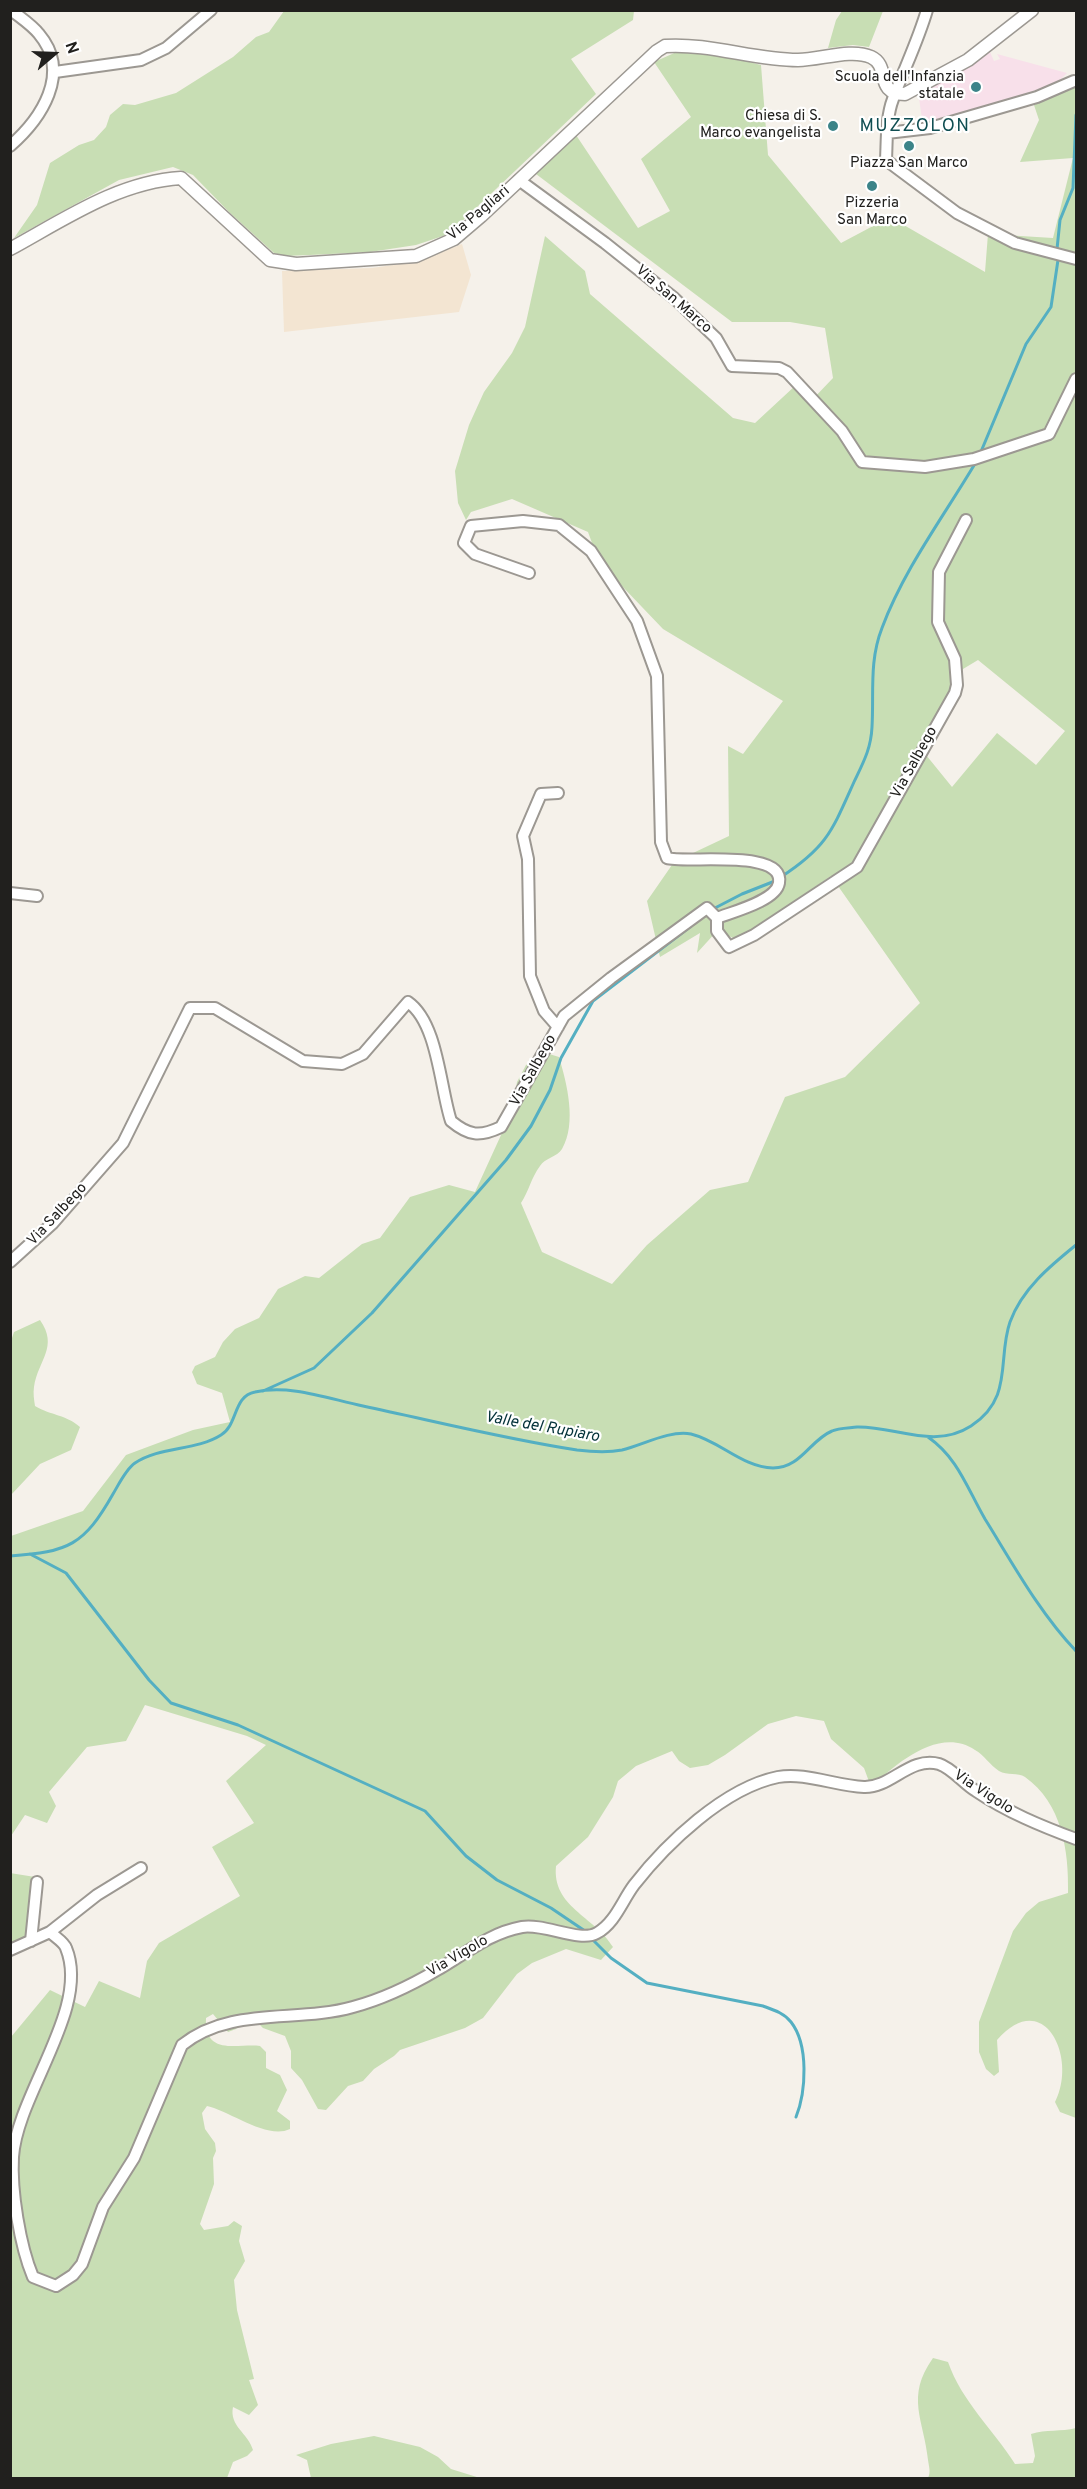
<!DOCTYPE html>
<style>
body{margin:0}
#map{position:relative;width:1087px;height:2489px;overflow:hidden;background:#f5f1ea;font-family:Overpass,sans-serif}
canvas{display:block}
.frame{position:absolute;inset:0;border:12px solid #21201e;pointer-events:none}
.north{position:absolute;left:24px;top:24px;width:60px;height:60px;-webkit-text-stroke:4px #fff;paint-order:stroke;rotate:71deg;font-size:16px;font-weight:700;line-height:24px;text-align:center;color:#21201e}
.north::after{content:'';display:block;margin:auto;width:21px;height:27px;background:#21201e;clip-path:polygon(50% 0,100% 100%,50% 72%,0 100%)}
</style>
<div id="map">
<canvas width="1087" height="2489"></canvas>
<div class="frame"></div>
<div class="north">N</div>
</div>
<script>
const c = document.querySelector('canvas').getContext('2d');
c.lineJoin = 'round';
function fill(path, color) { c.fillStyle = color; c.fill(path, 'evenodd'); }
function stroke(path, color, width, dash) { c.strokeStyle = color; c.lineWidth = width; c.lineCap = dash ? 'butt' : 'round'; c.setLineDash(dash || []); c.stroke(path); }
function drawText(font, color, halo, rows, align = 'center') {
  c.font = font + ' Overpass,sans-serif'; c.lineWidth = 4.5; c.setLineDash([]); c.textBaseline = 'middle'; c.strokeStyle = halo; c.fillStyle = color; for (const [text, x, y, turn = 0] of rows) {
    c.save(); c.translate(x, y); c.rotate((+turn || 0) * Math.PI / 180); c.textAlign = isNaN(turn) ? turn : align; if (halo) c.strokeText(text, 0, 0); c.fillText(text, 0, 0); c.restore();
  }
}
fill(new Path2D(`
 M462,244L471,275L459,312L284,332L282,271L372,268L420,261Z`), '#f3e5d2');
fill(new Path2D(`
 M983,50L990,52L994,61L1000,59L997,54L1067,73L1057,83L1004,101L932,123L922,119L918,91Z`), '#f8e0ea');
fill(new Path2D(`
 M284,11H634L633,20L571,59L596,94L455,228L443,236L416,245L370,252L310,255L284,256L274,253L229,212L193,175L173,167L119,180L14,238L37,205L50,163L79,145L94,140L106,127L110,115L123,104L135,105L176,93L233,57L256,37L269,32Z
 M842,11H883L869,47L853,45L828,48L836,20Z
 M681,50H702L761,65L768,155L841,243L890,217L985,272L988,234L1053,238L1073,158L1020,162L1039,120L1034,105L1076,87V2118L1060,2112L1055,2102C1078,2058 1044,1986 997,2040L999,2072L994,2076L986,2069L979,2052V2022L1013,1931L1026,1913L1039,1902L1068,1893C1069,1851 1062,1803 1025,1777C1018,1772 1007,1776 999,1771C990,1765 984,1755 975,1750C939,1726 896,1764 871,1787L864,1768L831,1739L824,1721L796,1716L768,1724L725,1755L708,1765L690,1768L679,1761L672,1751L636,1766L618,1781L613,1797L588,1837L556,1866C552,1907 594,1916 613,1947L601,1960L566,1949L532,1963L517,1974L483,2018L465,2028L400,2050L394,2056L374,2069L363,2081L348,2086L326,2110L318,2109L302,2080L291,2068V2051L285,2036L263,2028L257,2022L241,2023L236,2029L228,2032L213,2014L206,2018C204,2057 239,2043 260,2046L266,2052V2068L280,2075L287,2090L277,2111L290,2121V2129C267,2140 230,2111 207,2106L202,2113L205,2129L215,2143L216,2151L213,2158L214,2184L200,2224L204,2230L228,2226L234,2221L242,2226L239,2241L245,2261L234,2280L237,2310L254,2379L249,2380L258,2405L249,2415L233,2407C229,2426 248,2433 253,2450L247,2456L233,2462L227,2478H11V2037L50,1990L85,2007L99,1981L140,1998L147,1961L159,1943L240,1896L212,1847L254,1823L226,1781L266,1745L247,1736L145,1705L126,1741L87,1747L49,1792L56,1806L47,1823L25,1815L11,1836V1536L83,1511L126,1455L193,1430L230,1422L222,1393L197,1384L192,1372L195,1366L215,1357L223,1342L235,1329L259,1318L278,1289L305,1276L319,1278L362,1244L380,1238L410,1197L449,1185L475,1192L512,1111L517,1082L526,1065L546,1053L559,1057C567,1084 577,1123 562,1149C557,1157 545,1158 540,1166C531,1178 529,1191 521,1203L542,1252L612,1284L647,1245L710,1190L748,1182L785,1097L845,1077L920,1003L831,876L738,940L717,931L697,953L700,933L660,957L647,901L674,862L729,836L728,746L743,754L783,701L663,629L599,562L588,532L512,499L471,512L466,520L458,503L455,471L469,425L484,392L512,353L525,327L545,236L585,271L590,294L733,418L755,423L796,385L811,401L833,378L825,328L790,322H732L536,174L576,135L638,228L670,211L641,159L691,117L654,62ZM978,660L1065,731L1036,765L997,733L952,787L922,750L955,693L963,669Z
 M40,1320C59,1347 38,1360 34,1387C33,1393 34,1400 35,1406C52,1416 65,1414 80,1427L71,1450L40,1464L11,1495V1341L14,1332Z
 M10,1873L35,1877L30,1934L11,1946Z
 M933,2358L948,2362C962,2402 993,2429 1015,2464L1033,2463L1035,2456L1031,2434C1046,2429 1061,2432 1076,2428V2478H928C931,2472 929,2467 928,2460C924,2420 905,2397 933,2358Z
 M374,2436L420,2447L438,2457L451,2469L480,2478H311L307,2460L296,2455L331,2444Z`), '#c8deb4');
stroke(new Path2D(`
 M1057,249L1060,220L1073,188L1076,115
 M980,454L1026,344L1051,307L1058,260
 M781,877C827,847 832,831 854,782C863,763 871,749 872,727C874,693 869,661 882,628C904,569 944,516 976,462
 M713,909L742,894L775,881
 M263,1391L314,1368L372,1313L506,1160L531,1126L550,1090L561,1058L593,1001L691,926
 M928,1437C958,1458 967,1488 985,1519C1013,1564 1039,1612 1076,1651
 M30,1554L66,1573L149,1680L171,1703L238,1725L425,1811L466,1856L497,1880L551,1908L585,1931
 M10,1556C69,1552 84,1545 113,1494C119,1484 126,1469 135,1463C160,1446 196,1451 221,1435C238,1425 233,1396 255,1392C290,1384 329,1399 363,1406C434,1421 505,1439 577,1450C593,1452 607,1453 622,1450C643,1445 669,1430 691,1434C720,1441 742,1467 773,1468C801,1468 810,1440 832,1431C838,1428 850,1428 857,1427C895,1426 934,1450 971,1426C1014,1398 997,1359 1010,1322C1022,1289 1050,1266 1076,1245
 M591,1938L611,1958L647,1983L763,2006C774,2010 784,2013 791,2022C809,2045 806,2092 796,2117`), '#54afc2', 3);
const minor = new Path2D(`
 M927,10C918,41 904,69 893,99C886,117 887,140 886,160L957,213L1015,243L1076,259
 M55,72L141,60L166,48L211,10
 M887,133L930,128L1037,97L1074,81
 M10,146C41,119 72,73 39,34C32,25 21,18 11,10
 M519,180L605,243L674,298L716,338L732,366L779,368L787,372L842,431L862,462L925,467L974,459L1049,434L1076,379
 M529,573L475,554L464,543L471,526L523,521L559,525L591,551L637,621L657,676L661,842L667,858C686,864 785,848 779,883C776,901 732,912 717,918
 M10,893L37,896
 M558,1027L544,1011L530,976L528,859L523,836L541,794L558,793
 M10,1262L53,1223L123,1143L190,1008H215L303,1061L342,1064L363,1054L408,1002C438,1023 440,1088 451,1121C469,1136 480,1137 501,1127L564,1016L611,978L707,908L717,918V931L729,947L754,935L857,867L955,693L957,685L955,659L938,622L939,572L966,520
 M50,1932C55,1937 64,1942 66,1948C91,2008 17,2094 13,2157C11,2191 20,2246 33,2277L56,2286L73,2275L82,2264L103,2207L134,2158L182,2045C230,2006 297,2023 353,2007C383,1999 410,1986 437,1970C465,1954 489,1933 522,1927C544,1923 580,1943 597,1933C615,1923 622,1901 634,1885C666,1844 724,1788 778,1777C805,1772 836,1786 864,1787C891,1788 910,1756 939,1764C952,1768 964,1784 976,1791C1007,1812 1041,1826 1076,1839
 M31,1941L37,1882
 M10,1950L50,1932L97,1895L141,1868`);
const tertiary = new Path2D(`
 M10,249C65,219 118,182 181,178L270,260L296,264L416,256L454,239L481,216L657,51L665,46C710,43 754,60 798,60C820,60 851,48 871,57C891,66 874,94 905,94L968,60L1032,10`);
stroke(minor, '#9c9892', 14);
stroke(tertiary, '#9c9892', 15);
stroke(minor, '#fff', 10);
stroke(tertiary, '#fff', 12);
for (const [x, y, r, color] of [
 [976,87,6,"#3c8489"],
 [833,126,6,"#3c8489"],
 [909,146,6,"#3c8489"],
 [872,186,6,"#3c8489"]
]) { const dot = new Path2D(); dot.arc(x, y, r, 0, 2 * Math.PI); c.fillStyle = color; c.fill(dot); stroke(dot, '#fff', 2); }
drawText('15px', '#21201e', '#fff', [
 ["Scuola dell'Infanzia",964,78],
 ["statale",964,95],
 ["Chiesa di S.",821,117],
 ["Marco evangelista",821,134],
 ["Piazza San Marco",909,164,"center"],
 ["Pizzeria",872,204,"center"],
 ["San Marco",872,221,"center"]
], 'right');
drawText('15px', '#21201e', '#fff', [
 ["Via Pagliari",479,214,-40],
 ["Via San Marco",673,300,41],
 ["Via Salbego",915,763,-61],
 ["Via Salbego",534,1071,-61],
 ["Via Salbego",58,1215,-47],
 ["Via Vigolo",983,1793,33],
 ["Via Vigolo",458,1957,-30]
]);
drawText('italic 16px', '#033139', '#fff', [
 ["Valle del Rupiaro",542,1428,10]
]);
c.letterSpacing = '1.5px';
drawText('18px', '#104e52', '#fff', [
 ["MUZZOLON",915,127]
]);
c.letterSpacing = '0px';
</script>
